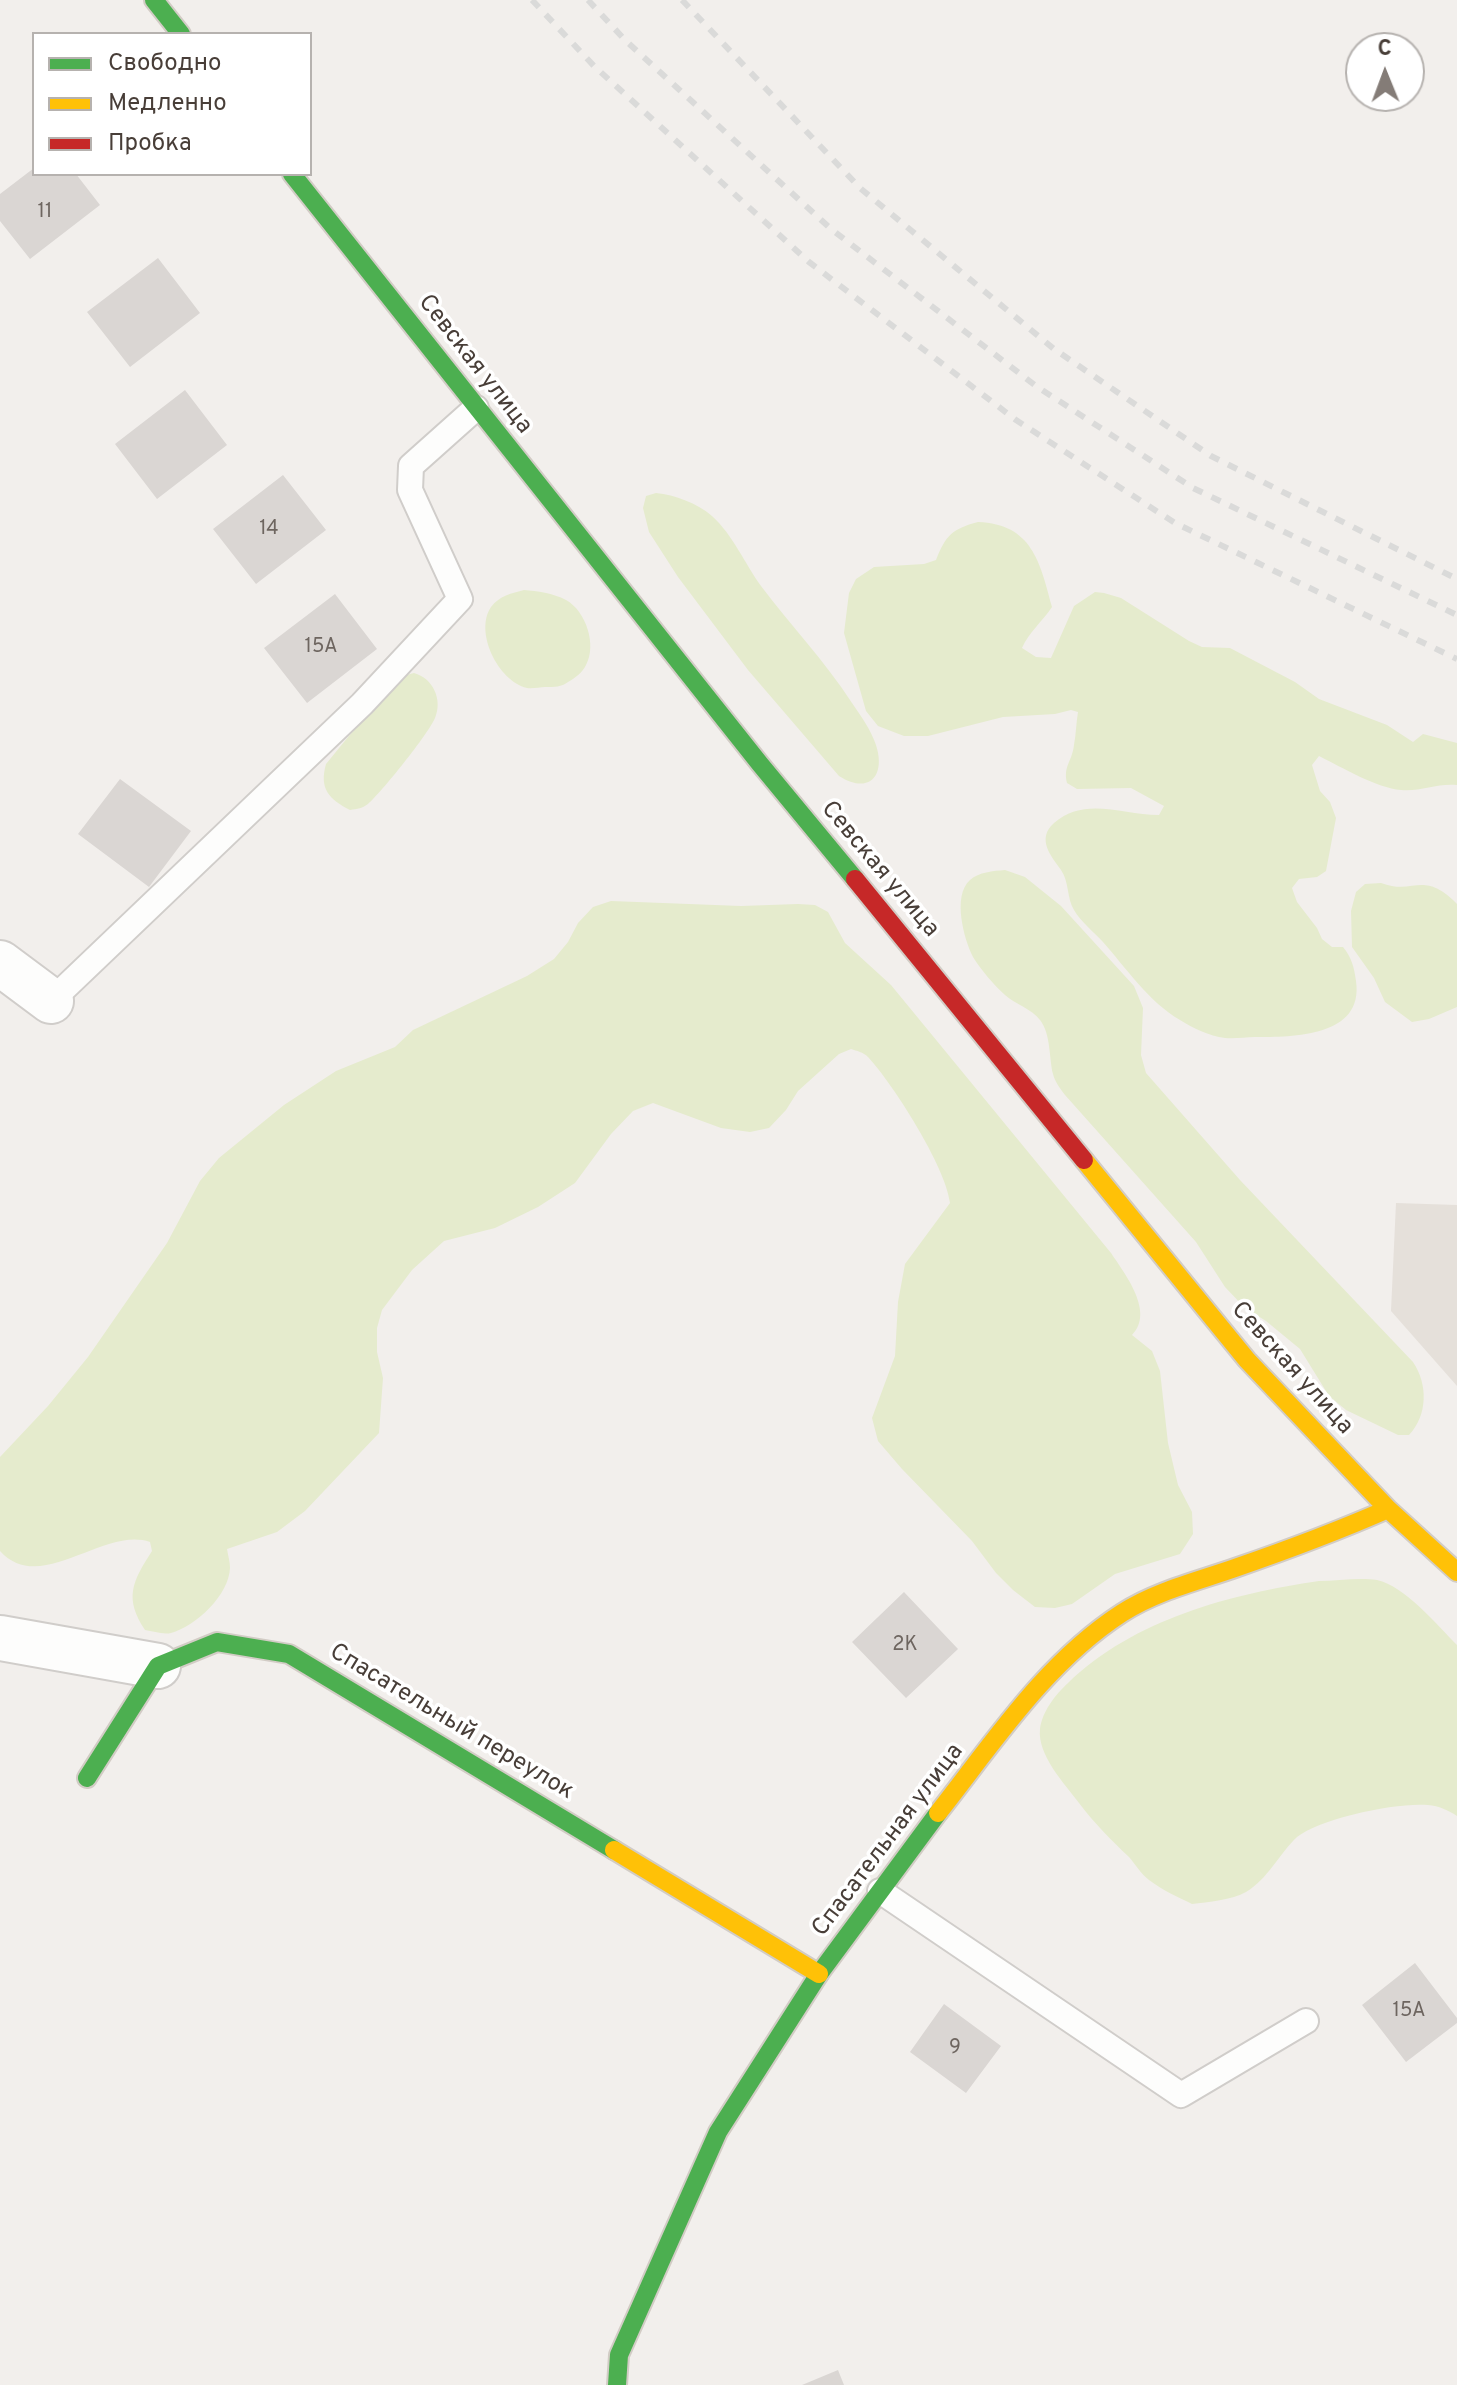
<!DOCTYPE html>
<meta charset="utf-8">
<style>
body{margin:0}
#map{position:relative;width:1457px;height:2385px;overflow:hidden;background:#f2efec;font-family:Overpass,sans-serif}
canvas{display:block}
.legend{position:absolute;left:32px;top:32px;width:280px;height:144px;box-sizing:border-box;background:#fff;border:2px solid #b6b2af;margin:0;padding:10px 14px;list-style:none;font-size:24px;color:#483e38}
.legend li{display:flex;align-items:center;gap:16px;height:40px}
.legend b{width:40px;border:2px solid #b6b2af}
.north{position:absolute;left:1345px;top:32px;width:80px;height:80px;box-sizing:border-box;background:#fff;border:2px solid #b6b2af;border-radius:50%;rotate:359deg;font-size:22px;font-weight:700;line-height:32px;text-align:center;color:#483e38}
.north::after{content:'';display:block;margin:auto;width:28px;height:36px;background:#847c77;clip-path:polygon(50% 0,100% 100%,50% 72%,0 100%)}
</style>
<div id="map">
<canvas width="1457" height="2385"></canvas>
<ul class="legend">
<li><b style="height:10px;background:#4caf50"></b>Свободно</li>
<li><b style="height:10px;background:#ffc107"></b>Медленно</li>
<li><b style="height:10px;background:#c62828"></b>Пробка</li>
</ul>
<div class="north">С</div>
</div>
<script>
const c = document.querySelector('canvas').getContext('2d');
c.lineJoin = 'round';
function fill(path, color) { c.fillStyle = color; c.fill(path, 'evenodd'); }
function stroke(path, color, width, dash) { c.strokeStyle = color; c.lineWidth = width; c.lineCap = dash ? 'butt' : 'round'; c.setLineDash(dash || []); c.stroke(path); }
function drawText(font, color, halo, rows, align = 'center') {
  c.font = font + ' Overpass,sans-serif'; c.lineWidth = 7; c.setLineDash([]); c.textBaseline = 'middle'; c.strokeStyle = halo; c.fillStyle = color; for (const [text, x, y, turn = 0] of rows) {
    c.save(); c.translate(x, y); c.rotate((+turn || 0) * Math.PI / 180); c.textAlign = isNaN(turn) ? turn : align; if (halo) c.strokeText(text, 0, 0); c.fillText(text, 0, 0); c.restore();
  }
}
fill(new Path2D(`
 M1396,1203L1457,1205V1386L1391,1311Z`), '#e5e0da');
fill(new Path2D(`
 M656,493C675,495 697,503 712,516C733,535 745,564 761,586C791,626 825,661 852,703C861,716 871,730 876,745C886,776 869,795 839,776L748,670L678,577L649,532L643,508L646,496Z
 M978,522C1032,524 1040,562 1052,607C1042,622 1029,632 1022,648L1036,657L1051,658L1074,606L1095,592L1104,593L1121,598L1189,641L1202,647L1230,648L1295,682L1319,699L1387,725L1413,742L1423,734L1457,743V785C1437,783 1420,792 1401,790C1377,788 1341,767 1319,756L1312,765L1320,791L1330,802L1336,818L1326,871L1317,877L1299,879L1292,888L1297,902L1317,928L1322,939L1332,947H1343C1352,958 1354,967 1356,981C1364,1037 1293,1037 1255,1037C1245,1037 1235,1039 1225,1038C1209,1036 1193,1028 1180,1020C1149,1002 1126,968 1103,942C1094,932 1081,922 1074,910C1067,899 1069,881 1061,870C1051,856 1036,839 1054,823C1085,796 1122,815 1159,815L1164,806L1131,788L1077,789L1067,783C1063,766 1072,762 1074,745C1076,734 1076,724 1078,712L1071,710L1055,714L1003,717L928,736H904L878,726L866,711L844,633L849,593L856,579L874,567L924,564L936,560C946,535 952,529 978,522Z
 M524,590C537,591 553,593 566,600C586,611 597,645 586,665C583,672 575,678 568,682C561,687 555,687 545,687C540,687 532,689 527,688C498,681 474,632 491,607C499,596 512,593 524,590Z
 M414,673C433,678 443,700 435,718C429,733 381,793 368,804C363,808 357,809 350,810C329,799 319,789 326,764L389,687L402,676Z
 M1005,870L1025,877L1061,906L1134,986L1143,1008L1141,1055L1146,1073L1240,1180L1413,1362C1428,1384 1428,1415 1409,1435H1398L1346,1410L1329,1396L1300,1349L1266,1321L1245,1308L1225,1287L1196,1242L1065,1095C1060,1088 1055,1082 1053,1074C1049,1058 1051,1034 1040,1020C1032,1009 1015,1004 1005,995C994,985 981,970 973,957C964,939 952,896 970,880C979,872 993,871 1005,870Z
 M1381,883C1415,896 1422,869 1457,904V1007L1429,1019L1412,1022L1385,1002L1374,978L1352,947L1351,911L1356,892L1365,884Z
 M611,901L741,906L798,904L815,905L828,912L845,943L891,985L1111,1253C1125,1274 1155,1312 1132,1335L1152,1351L1160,1371L1168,1443L1178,1485L1192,1512L1193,1534L1180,1554L1115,1574L1072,1604L1055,1608L1035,1607L1013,1590L996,1573L972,1541L902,1469L878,1441L872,1418L895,1356L898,1302L905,1264L950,1203C946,1167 893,1084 868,1057C863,1052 857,1051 851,1049L839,1054L798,1091L786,1110L769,1128L750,1132L721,1128L653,1103L633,1111L611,1134L575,1183L538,1207L495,1228L444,1241L412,1270L382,1310L377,1328V1352L383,1378L379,1433L305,1511L277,1532L227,1549C228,1555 230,1562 230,1568C229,1595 196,1626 171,1633C163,1635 153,1631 145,1630C124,1598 132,1582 152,1551L150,1542C103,1526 41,1596 0,1551V1457L48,1406L88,1357L167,1243L200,1181L219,1158L284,1105L336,1071L395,1047L413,1030L527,976L554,959L568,942L578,923L593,907Z
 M1319,1581C1337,1581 1359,1577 1377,1580C1405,1586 1437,1625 1457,1645V1816C1448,1810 1439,1806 1428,1805C1398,1802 1320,1818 1297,1837C1279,1854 1268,1879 1246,1892C1232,1900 1208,1902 1192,1904C1178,1897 1162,1890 1149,1880C1141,1874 1136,1865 1129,1857C1111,1840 1095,1824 1079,1803C1065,1784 1037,1755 1040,1729C1042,1712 1055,1695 1068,1683C1134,1619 1231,1594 1319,1581Z`), '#e5ebcd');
fill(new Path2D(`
 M34,168V174H76L100,205L30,259L0,221V194Z
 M158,258L200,313L130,367L87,312Z
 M185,390L227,445L157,499L115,444Z
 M283,475L326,530L256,584L213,529Z
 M335,594L377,649L307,703L264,648Z
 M120,779L191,831L149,887L78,834Z
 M904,1592L958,1649L906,1698L852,1642Z
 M1415,1963L1457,2018V2023L1406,2062L1362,2005Z
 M944,2004L1001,2046L966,2093L910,2052Z
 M838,2370L844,2385H802Z`), '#dad6d3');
const lane = new Path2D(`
 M51,1001L362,704L460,599L410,490L411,466L476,408
 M880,1891L1181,2095L1306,2021`);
const street = new Path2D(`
 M0,963L51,1001
 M0,1638L158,1666`);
const fast = new Path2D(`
 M154,0L181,34
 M292,174L760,764L855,879
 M87,1778L158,1666L217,1642L289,1654L614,1850
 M617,2385L619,2355L718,2132L819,1974L938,1813`);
const slow = new Path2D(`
 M1084,1160L1247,1360L1388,1509L1457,1572
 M938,1813C994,1742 1045,1663 1122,1613C1156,1591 1198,1581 1235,1568C1287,1550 1338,1531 1388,1509
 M614,1850L819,1974`);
const jam = new Path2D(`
 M855,879L1084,1160`);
stroke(lane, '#d0cdca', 28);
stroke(street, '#d0cdca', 48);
stroke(fast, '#d2ccc5', 22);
stroke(slow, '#d2ccc5', 22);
stroke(jam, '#d2ccc5', 22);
stroke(lane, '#fdfdfc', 24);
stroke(street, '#fdfdfc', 44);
stroke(fast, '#4caf50', 18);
stroke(slow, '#ffc107', 18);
stroke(jam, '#c62828', 18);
stroke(new Path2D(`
 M532,0L594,66L809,262L1016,420L1175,523L1457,659
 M588,0L625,40L831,229L1036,386L1193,488L1457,615
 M682,0L860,188L1054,349L1211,456L1457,579`), '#dadad9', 6, [10, 10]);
drawText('20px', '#6e6660', null, [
 ["11",45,213],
 ["14",269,530],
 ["15А",321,648],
 ["2К",905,1646],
 ["15А",1409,2012],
 ["9",955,2049]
]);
drawText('24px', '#483e38', '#fff', [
 ["Севская улица",474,365,52],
 ["Севская улица",879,870,50],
 ["Севская улица",1291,1369,48],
 ["Спасательный переулок",451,1723,31],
 ["Спасательная улица",889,1841,-53]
]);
</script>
